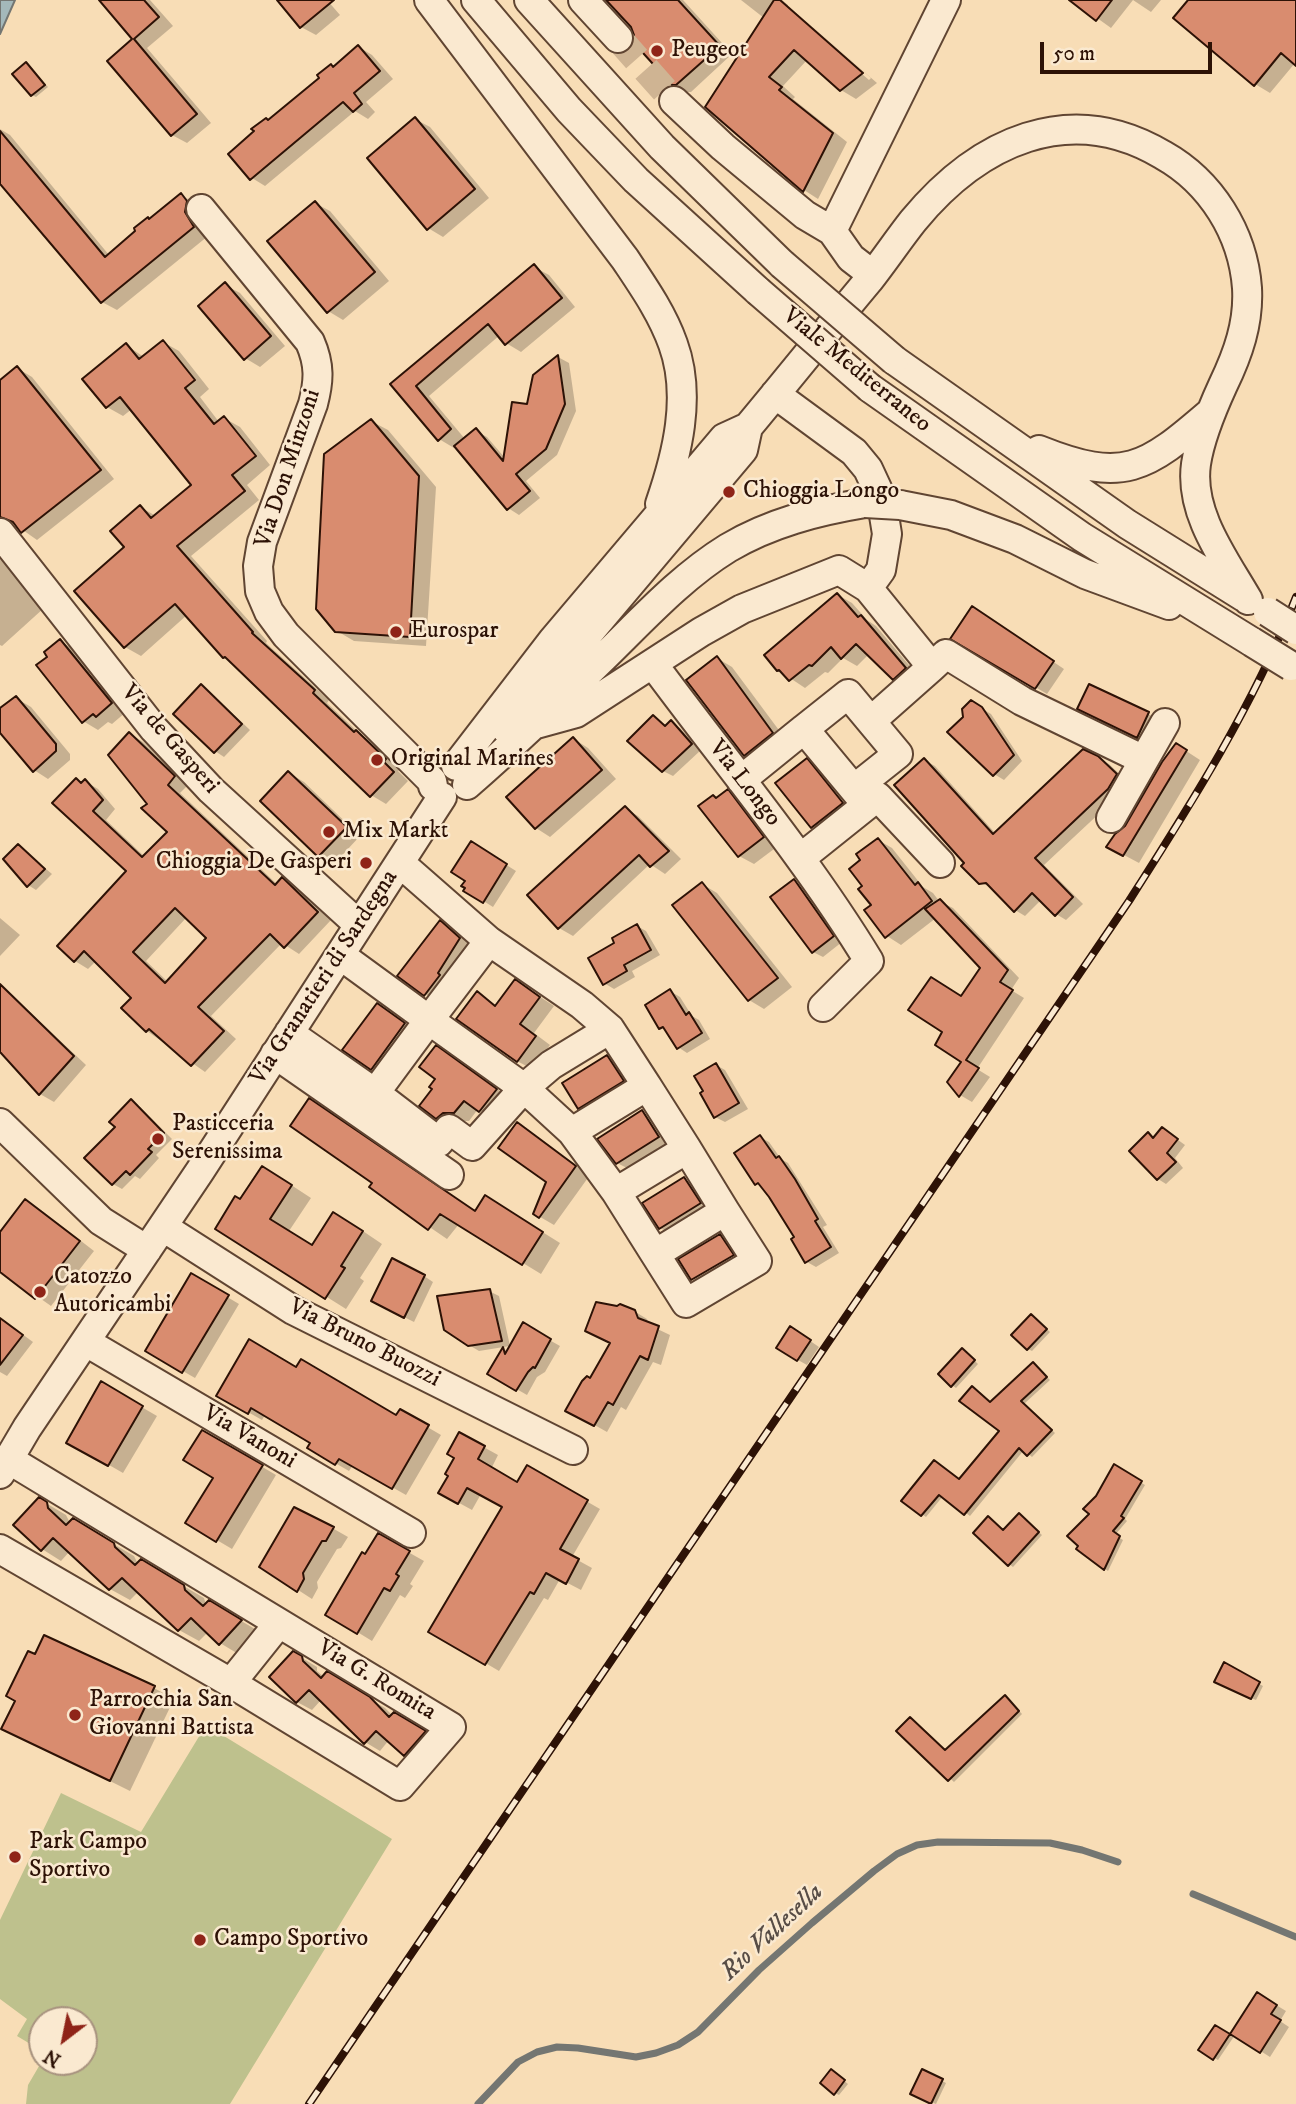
<!DOCTYPE html>
<style>
body{margin:0}
#map{position:relative;width:1296px;height:2104px;overflow:hidden;background:#f8ddb6;font-family:"IM FELL DW Pica",serif}
canvas{display:block}
.north{position:absolute;left:28px;top:2006px;width:70px;height:70px;box-sizing:border-box;background:#fae9d0;border:2px solid #a8937f;border-radius:50%;rotate:212deg;font-size:19px;font-weight:700;line-height:28px;text-align:center;color:#2d1206}
.north::after{content:'';display:block;margin:auto;width:24px;height:32px;background:#8f2418;clip-path:polygon(50% 0,100% 100%,50% 72%,0 100%)}
.scale{position:absolute;left:1040px;top:42px;width:172px;height:32px;box-sizing:border-box;border:4px solid #2d1206;border-top:0;padding-left:9px;font-size:21px;line-height:24px;white-space:nowrap;color:#2d1206;-webkit-text-stroke:5px #fae9d0;paint-order:stroke}
</style>
<div id="map">
<canvas width="1296" height="2104"></canvas>
<div class="north">N</div>
<div class="scale">50 m</div>
</div>
<script>
const c = document.querySelector('canvas').getContext('2d');
c.lineJoin = 'round';
function fill(path, color) { c.fillStyle = color; c.fill(path, 'evenodd'); }
function stroke(path, color, width, dash) { c.strokeStyle = color; c.lineWidth = width; c.lineCap = dash ? 'butt' : 'round'; c.setLineDash(dash || []); c.stroke(path); }
function drawText(font, color, halo, rows, align = 'center') {
  c.font = font + ' "IM FELL DW Pica",serif'; c.lineWidth = 5; c.setLineDash([]); c.textBaseline = 'middle'; c.strokeStyle = halo; c.fillStyle = color; for (const [text, x, y, turn = 0] of rows) {
    c.save(); c.translate(x, y); c.rotate((+turn || 0) * Math.PI / 180); c.textAlign = isNaN(turn) ? turn : align; if (halo) c.strokeText(text, 0, 0); c.fillText(text, 0, 0); c.restore();
  }
}
fill(new Path2D(`
 M206,1725L392,1839L230,2104H26L28,2085L42,2061L84,2062V2020H42V2051L17,2036L27,2019L0,1999V1920L61,1793L141,1832Z`), '#bec18d');
const water = new Path2D(`
 M0,0H15L0,34Z`);
fill(water, '#a4b8ba');
stroke(water, '#747672', 2);
fill(new Path2D(`
 M101,0H150L173,26L147,48L211,123L187,143L172,135L109,61L135,40Z
 M279,0H327L340,15L316,35L301,27Z
 M608,0H683L732,54L691,92H687L673,84L632,26Z
 M741,0H782L788,5V10L869,80L871,78L790,7L877,83L856,99L841,90L807,60L783,86L795,97L793,99L847,142L818,199L804,190L707,107L764,18Z
 M1072,0H1161L1151,12L1133,0L1111,28Z
 M1187,0H1296V64L1295,63L1270,93L1255,84Z
 M359,47L372,55L393,79L366,102L375,112L368,119L355,111L265,186L252,178L269,122Z
 M26,64L48,87L36,97L32,95Z
 M415,119L430,127L489,198L443,237L428,228Z
 M0,129L10,135L109,255L181,195L196,204L208,236L117,310L102,302L0,181Z
 M315,203L330,211L389,281L343,320L328,311Z
 M534,267L549,275L575,307L521,352L506,343L500,335L429,396L465,439L476,431L487,437L505,458L528,406L558,357L569,363L576,411L557,455L526,481L540,498L519,515L508,508L456,446L454,448L439,439L393,385Z
 M225,285L240,293L285,346L260,367L245,358Z
 M163,342L179,351L209,389L200,397L219,422L224,418L240,427L270,465L247,485L259,500L191,556L267,641L266,643L329,700L327,703L361,735L371,741L401,769L398,771L408,781L386,804L371,795L233,662L225,657L187,615L141,656L125,647L76,591L127,547L140,507L156,516L193,486L132,409L123,416L107,407L126,345L144,357Z
 M17,368L32,377L114,479L37,540L0,514V382Z
 M371,421L388,430L436,487L426,646L354,641L337,631Z
 M0,559L8,564L44,608L2,646L0,645Z
 M838,595L852,603L867,620L876,626L919,677L908,687L894,678L869,654L857,666L843,658L828,673L825,672L805,688L778,670Z
 M984,615L1064,669L1047,694L953,638Z
 M60,641L75,650L126,712L112,724L108,722L98,730L83,721Z
 M717,658L732,667L787,741L760,763L745,755Z
 M201,687L210,692L250,730L224,757L215,751Z
 M16,698L31,707L70,754V760L48,779L34,770L0,731V711Z
 M971,702L991,714L1022,761L1004,780L994,774L964,717Z
 M1088,714H1148L1157,719L1147,742Z
 M653,717L667,726L671,722L680,728L701,750L673,776L663,771Z
 M130,734L143,742L188,785L180,793L278,885L283,880L296,887L331,920L299,954L282,943L211,1016L236,1039L205,1072L147,1031L133,998L96,961L88,969L75,961L129,871L55,803L85,781L98,789L115,809L106,820L145,857L169,832L149,804ZM187,917L208,938L168,982L146,961Z
 M574,739L588,748L616,779L550,837L536,828Z
 M1177,745L1200,760L1139,863L1109,847L1127,827Z
 M1097,758L1109,764L1127,781L1119,795L1044,865L1083,904L1066,920L1056,914L1041,900L1025,916L1015,910L994,889L980,882L967,863L924,760L935,766L996,834Z
 M807,760L821,769L856,812L827,835L813,827L778,783Z
 M289,773L304,782L360,836L334,864L319,855Z
 M728,792L742,800L778,846L754,864L739,856L701,807L718,799Z
 M625,808L638,816L681,859L665,874L650,864L573,936L559,928L530,895Z
 M878,840L892,848L923,887L933,893L939,901L953,908L1019,978L1011,990L1024,998L977,1069L990,1077L972,1102L960,1095L964,1061L962,998L982,968L936,918L901,945L887,936L865,886L863,860Z
 M19,846L52,874L36,890L28,885Z
 M481,849L516,871L493,907L466,890Z
 M794,881L804,886L842,942L823,957L813,952Z
 M702,884L717,893L792,987L764,1009L749,1000L674,906Z
 M0,918L20,935L0,956Z
 M441,923L455,931L474,948L440,1003L425,994Z
 M637,926L646,931L660,955L632,971L635,977L614,989L604,983L617,944Z
 M516,981L554,1006L534,1033L550,1045L532,1069L517,1061L477,994L496,1005Z
 M0,984L86,1065L54,1102L40,1094L0,1050Z
 M670,991L680,997L692,1016L699,1020L710,1039L687,1053L678,1047L668,1032L661,1027Z
 M378,1005L419,1033L386,1077L372,1068Z
 M451,1056L511,1099L495,1119L478,1109L469,1121H459L452,1126L437,1117L435,1089Z
 M607,1057L617,1063L632,1086L588,1113L579,1108Z
 M716,1065L725,1070L748,1109L725,1122L715,1117Z
 M310,1100L477,1212L504,1208L560,1243L541,1274L459,1224L447,1239L371,1187L374,1182Z
 M131,1102L140,1107L172,1139L156,1155L159,1158L140,1179L135,1176L122,1189L113,1184L86,1158L117,1127Z
 M642,1112L652,1117L668,1142L627,1168L617,1163Z
 M517,1125L590,1175L554,1225L535,1214L548,1181Z
 M1163,1129L1185,1145L1175,1158L1183,1168L1166,1184L1158,1179L1148,1134L1155,1138Z
 M760,1137L769,1142L781,1159L788,1163L827,1225L823,1227L839,1253L816,1267L807,1262L796,1238L764,1187L757,1183Z
 M282,1179L311,1198L289,1231L313,1247L354,1225L382,1244L360,1278L364,1281L346,1309L217,1228L241,1201Z
 M684,1179L694,1184L709,1209L670,1233L660,1228Z
 M26,1201L41,1210L94,1251L51,1306L0,1270V1235Z
 M720,1236L729,1241L742,1261L702,1285L693,1279L680,1260Z
 M192,1276L239,1304L195,1378L148,1351Z
 M424,1276L433,1282L414,1322L382,1306Z
 M489,1291L499,1296L510,1346L479,1351L469,1345Z
 M634,1311L647,1319L649,1325L670,1335L661,1365L653,1362L626,1410L621,1407L607,1432L568,1410L591,1380L612,1343Z
 M0,1318L33,1342L7,1376L0,1372Z
 M1035,1318L1050,1332L1032,1351L1028,1349Z
 M523,1325L560,1346L545,1372L537,1377L527,1395L490,1374L504,1349L508,1352Z
 M800,1334L819,1347L807,1365L798,1360Z
 M967,1353L978,1364L956,1388L952,1385Z
 M1034,1364L1050,1380L1024,1404L1055,1433L1032,1457L1024,1450L970,1516L943,1496L926,1517L904,1501L960,1481L1002,1431L991,1403Z
 M297,1369L397,1418L400,1411L441,1435L406,1495L353,1465L349,1471L309,1448L312,1442L265,1415L262,1420L218,1395Z
 M102,1384L157,1416L123,1473L69,1442Z
 M203,1432L276,1475L232,1549L188,1523L215,1477Z
 M460,1434L498,1455L491,1469L518,1484L527,1467L600,1509L572,1557L592,1568L581,1590L560,1579L548,1600L544,1598L499,1671L431,1631L504,1507L481,1494L472,1510L441,1493L450,1476Z
 M1115,1467L1145,1485L1125,1519L1127,1521L1115,1535L1123,1540L1108,1571L1078,1548L1097,1497Z
 M39,1499L66,1515L70,1523L73,1520L134,1556L138,1564L141,1561L204,1598L206,1605L209,1602L260,1632L240,1655L220,1643L208,1632L199,1641L179,1630L139,1591L130,1600L110,1589L70,1551L61,1561L42,1549Z
 M989,1518L1005,1531L1023,1518L1042,1535L1013,1567L1009,1564Z
 M320,1521L348,1537L341,1548L337,1549L317,1582L318,1588L312,1599L261,1566Z
 M378,1535L424,1561L410,1584L413,1586L405,1598L400,1595L372,1641L328,1614Z
 M294,1653L317,1667V1671L324,1677L327,1674L385,1708L393,1716L395,1714L439,1741L420,1763L405,1755L389,1740L380,1751L365,1742L321,1700L312,1710L297,1702Z
 M1225,1665L1263,1686L1256,1700L1220,1684Z
 M154,1688L174,1699L130,1791L3,1728Z
 M1009,1700L1022,1714L954,1782L899,1731L946,1752Z
 M1258,1994L1286,2011L1280,2021L1289,2027L1270,2057L1235,2035L1218,2060L1201,2050L1215,2027L1231,2036Z
 M923,2071L946,2083L936,2104L912,2094Z
 M836,2074L848,2084L839,2095L835,2093Z`), '#0003');
stroke(new Path2D(`
 M1193,1894L1296,1937
 M478,2104L518,2062L537,2052L557,2047L578,2048L636,2057L656,2053L678,2045L698,2032L759,1970L812,1923L874,1871L897,1854L917,1845L938,1842L1050,1843L1082,1850L1118,1862`), '#747672', 7);
const building = new Path2D(`
 M99,0H144L159,17L134,39L197,114L171,136L107,61L132,39Z
 M277,0H334L300,28Z
 M606,0H678L720,46L676,85H672L634,43V35L631,27Z
 M774,0H780L863,73L840,91L794,50L769,77L782,87L779,90L833,133L803,192L705,107Z
 M1069,0H1112L1096,21Z
 M1188,0H1296V66L1281,53L1254,86L1173,18Z
 M358,45L380,71L354,93L362,104L353,112L343,102L250,180L228,154L254,131L251,129L266,118L268,120L319,78L317,75L331,64L333,67Z
 M26,62L45,85L31,96L12,74Z
 M415,117L475,189L427,230L367,158Z
 M0,131L105,257L135,231L134,228L148,217L149,219L181,193L187,201L185,212L194,227L101,303L0,184Z
 M315,201L375,272L327,313L267,241Z
 M534,264L562,298L505,345L488,324L416,386L451,429L438,441L390,384Z
 M225,282L271,336L244,360L198,306Z
 M163,340L195,380L185,388L214,424L224,416L256,456L232,475L245,491L177,546L253,632L252,633L315,690L313,693L354,732L356,730L386,759L384,762L394,772L370,797L225,657L223,658L175,604L124,648L74,591L124,547L110,531L140,505L151,518L191,485L120,397L106,408L82,379L126,343L139,359Z
 M558,355L565,404L546,449L516,474L530,491L507,510L454,446L476,428L503,461L512,402L527,404L533,375Z
 M17,366L101,470L21,533L13,522L0,517V380Z
 M371,419L419,476L410,637L335,632L316,609L324,454Z
 M837,593L858,617L861,615L906,668L893,680L856,644L841,659L831,647L812,666L809,665L789,681L779,670L777,671L764,655Z
 M972,606L1054,661L1035,689L950,639Z
 M60,639L112,703L96,717L93,714L82,723L36,665L47,657L44,652Z
 M717,656L773,733L744,756L686,680Z
 M201,684L242,724L214,753L173,714Z
 M1089,684L1149,712L1137,738L1077,709Z
 M16,696L56,744V751L33,772L0,733V708Z
 M971,700L982,707L1014,755L993,776L947,732L963,717L962,709Z
 M653,715L665,726L671,720L692,744L662,772L627,741Z
 M129,732L175,776L168,785L275,885L282,877L318,912L284,948L270,934L198,1007L224,1031L191,1066L149,1029L146,1032L121,1008L131,998L84,951L74,962L57,946L126,871L52,803L76,778L81,783L85,779L103,800L93,811L142,857L167,832L141,808L147,804L108,755ZM175,908L206,938L165,983L133,952Z
 M573,737L602,770L535,829L506,797Z
 M1176,743L1187,750L1123,856L1106,847L1115,834L1125,826L1162,762Z
 M1083,749L1098,756L1117,774L1108,789L1035,858L1073,897L1055,916L1032,893L1014,912L986,883L979,884L961,866L964,863L894,785L924,758L993,834Z
 M807,758L843,803L811,828L775,783Z
 M288,771L347,827L318,857L260,801Z
 M728,789L764,837L738,857L698,806L713,795L716,798Z
 M625,806L669,851L650,867L639,855L558,929L527,895Z
 M878,838L915,885L918,882L932,901L885,938L864,910L871,905L858,889L862,886L849,869L860,860L856,854Z
 M471,841L507,864L483,903L463,891L465,888L461,886L465,881L451,872Z
 M18,844L45,869L27,887L3,859Z
 M794,879L834,936L812,953L770,897Z
 M702,882L778,978L748,1001L672,905Z
 M940,899L1008,970L1000,982L1013,990L966,1060L979,1068L959,1097L947,1082L961,1062L935,1045L942,1032L908,1010L931,977L961,996L980,968L925,909Z
 M440,920L460,938L438,973L440,975L424,996L397,976Z
 M637,924L651,950L624,965L627,971L603,985L588,958L614,943L612,938Z
 M515,979L540,997L520,1024L536,1036L517,1062L456,1019L477,991L495,1006Z
 M0,984L74,1056L39,1095L0,1052Z
 M670,989L686,1015L689,1012L702,1033L677,1049L663,1027L659,1029L645,1005Z
 M377,1003L405,1023L371,1070L342,1050Z
 M436,1045L497,1089L479,1112L464,1101L454,1113H443L436,1119L419,1106L432,1089L429,1087L435,1079L419,1067Z
 M607,1055L624,1081L578,1109L562,1083Z
 M716,1063L739,1103L714,1118L700,1093L703,1091L694,1076Z
 M309,1098L475,1211L485,1195L543,1232L522,1265L440,1214L428,1230L369,1187L372,1183L290,1126Z
 M131,1099L164,1133L148,1149L152,1152L130,1175L126,1171L112,1185L84,1158L115,1127L109,1122Z
 M642,1110L659,1137L616,1164L597,1139Z
 M517,1122L576,1166L539,1218L533,1214L546,1182L498,1148Z
 M1162,1127L1178,1139L1167,1153L1176,1162L1157,1180L1129,1151L1148,1132L1153,1138Z
 M760,1135L776,1158L779,1156L795,1179L818,1219L815,1221L831,1247L805,1263L791,1239L794,1237L769,1197L758,1183L755,1185L734,1153Z
 M262,1166L292,1185L270,1219L312,1245L333,1212L363,1231L341,1266L345,1268L325,1299L215,1229L235,1196L240,1199Z
 M684,1177L701,1203L659,1229L642,1203Z
 M25,1199L80,1241L35,1299L0,1272V1232Z
 M720,1234L734,1255L691,1280L678,1259Z
 M392,1258L425,1275L404,1318L371,1301Z
 M191,1273L229,1295L182,1373L145,1351Z
 M490,1289L502,1341L468,1346L444,1330L437,1296Z
 M596,1302L617,1306L620,1304L635,1310L638,1318L659,1326L648,1360L640,1356L613,1405L608,1402L594,1426L565,1411L582,1381L587,1376L590,1378L610,1343L585,1331Z
 M1031,1314L1047,1329L1027,1350L1011,1335Z
 M0,1318L23,1335L0,1365Z
 M523,1322L551,1339L535,1368L533,1367L528,1372L516,1391L487,1374L503,1347L505,1354Z
 M790,1326L811,1340L797,1361L776,1348Z
 M249,1339L296,1367L301,1359L396,1415L400,1409L429,1425L392,1489L339,1459L335,1465L307,1448L310,1443L251,1408L248,1414L216,1396Z
 M962,1348L975,1360L951,1387L938,1374Z
 M1033,1362L1047,1377L1021,1401L1052,1430L1027,1456L1019,1448L964,1515L939,1495L921,1516L901,1501L934,1460L959,1479L999,1431L959,1401L972,1386L990,1402Z
 M101,1381L143,1406L108,1466L66,1443Z
 M202,1430L263,1465L216,1542L185,1523L213,1478L183,1460Z
 M459,1432L485,1446L478,1459L517,1482L527,1465L588,1500L560,1549L579,1559L566,1584L546,1573L534,1594L530,1592L485,1665L428,1632L502,1507L467,1488L458,1504L438,1493L448,1476L445,1474L454,1458L447,1454Z
 M1114,1464L1142,1481L1121,1516L1124,1518L1113,1531L1120,1536L1104,1570L1076,1549L1078,1546L1067,1536L1089,1514L1083,1509L1096,1496Z
 M39,1497L47,1502L48,1508L66,1525L73,1518L114,1543L115,1547L135,1565L141,1559L184,1585L185,1590L203,1606L209,1600L242,1620L219,1645L191,1618L178,1631L122,1578L109,1590L53,1538L41,1551L13,1525Z
 M294,1507L334,1527L326,1541H322L303,1573L304,1579L297,1592L259,1567Z
 M1019,1513L1039,1532L1008,1566L973,1533L988,1516L1003,1530Z
 M378,1533L410,1551L396,1574L399,1576L390,1591L384,1588L357,1634L325,1615L362,1552L365,1554Z
 M44,1635L155,1686L110,1781L1,1729L15,1701L6,1696L28,1651L35,1654Z
 M293,1651L302,1656L303,1661L321,1678L327,1671L370,1697L389,1717L394,1712L426,1731L404,1756L376,1731L364,1744L309,1690L296,1703L269,1677Z
 M1224,1662L1260,1682L1251,1699L1214,1682Z
 M1005,1695L1019,1711L948,1781L896,1731L910,1717L945,1750Z
 M1257,1992L1277,2005L1271,2014L1281,2020L1260,2053L1230,2034Z
 M1215,2025L1230,2034L1213,2060L1198,2050Z
 M831,2069L845,2080L834,2095L820,2083Z
 M922,2069L943,2079L931,2104L910,2094Z`);
fill(building, '#d98c6f');
stroke(building, '#2d1206', 2);
stroke(new Path2D(`
 M618,38L674,101`), '#cfb493', 28, [28, 14]);
const minor = new Path2D(`
 M429,0L625,259C643,286 662,313 673,344C692,396 677,455 660,504
 M476,0L569,110L636,180L758,291
 M529,0L662,147L782,264
 M583,0L618,38
 M674,101L723,147L805,215L832,231L851,258L873,275
 M201,209L310,342C320,365 319,381 313,404L262,542L258,566L260,591L269,612L286,635L432,781L433,786
 M832,231L946,0
 M894,360L1127,524L1244,597
 M870,388L1082,537L1252,642
 M775,394L854,452L868,469L881,497L887,534L881,570L868,588
 M1039,450C1124,484 1145,469 1211,412
 M900,505L951,515L1015,539L1085,574L1169,605
 M0,533L154,729L211,790L359,925
 M653,664C726,763 805,856 869,961L823,1007
 M871,721L932,667
 M536,724L576,713L701,632L742,609L839,570L868,588L932,667L946,654L1022,701L1144,760
 M804,729L848,694L898,754L854,789
 M507,730L743,450L748,427
 M456,766L553,640L724,438L748,427C788,379 828,329 869,280C884,261 898,240 913,221C978,142 1069,99 1163,155C1211,182 1243,233 1247,288C1249,323 1238,354 1223,385C1212,409 1200,437 1196,464C1189,513 1225,560 1248,600
 M741,780L804,729L867,805L802,857
 M467,785C514,744 559,701 604,657C643,619 681,577 728,548C770,523 817,511 865,503
 M867,805L878,797L940,863
 M1111,818L1165,723
 M340,955L429,1020L489,941L400,863
 M289,1033L375,1093L429,1020L524,1088L551,1065L610,1029L582,1005L489,941
 M275,1054L449,1175
 M375,1093L439,1142L449,1129L472,1146L524,1088L572,1132L647,1086L610,1029
 M0,1123L101,1221L147,1250
 M572,1132L616,1192L687,1149L647,1086
 M616,1192L655,1254L725,1211L687,1149
 M163,1227L293,1310L573,1450
 M655,1254L686,1303L757,1261L725,1211
 M86,1342L411,1533
 M0,1474L27,1428L200,1171L442,797
 M0,1549L231,1683L279,1623L8,1459
 M231,1683L400,1786L451,1727L279,1623`);
stroke(minor, '#604532', 32);
stroke(minor, '#fae9d0', 28);
const rail = new Path2D(`
 M309,2104L1129,901C1191,804 1254,705 1296,597`);
stroke(rail, '#2d1206', 8);
stroke(rail, '#fae9d0', 5, [16]);
const minorBridge = new Path2D(`
 M782,264L894,360
 M758,291L870,388
 M865,503L900,505
 M1268,612L1296,630
 M1252,642L1291,666`);
stroke(minorBridge, '#604532', 32, []);
stroke(minorBridge, '#fae9d0', 28);
for (const [x, y, r, color] of [
 [657,51,7,"#8f2418"],
 [729,492,7,"#8f2418"],
 [396,632,7,"#8f2418"],
 [377,760,7,"#8f2418"],
 [329,832,7,"#8f2418"],
 [366,863,7,"#8f2418"],
 [158,1139,7,"#8f2418"],
 [40,1292,7,"#8f2418"],
 [75,1715,7,"#8f2418"],
 [15,1857,7,"#8f2418"],
 [200,1940,7,"#8f2418"]
]) { const dot = new Path2D(); dot.arc(x, y, r, 0, 2 * Math.PI); c.fillStyle = color; c.fill(dot); stroke(dot, '#fae9d0', 2.5); }
drawText('24px', '#2d1206', '#fae9d0', [
 ["Peugeot",671,51],
 ["Chioggia Longo",743,492],
 ["Eurospar",410,632],
 ["Original Marines",391,760],
 ["Mix Markt",343,832],
 ["Chioggia De Gasperi",352,863,"right"],
 ["Pasticceria",172,1125],
 ["Serenissima",172,1153],
 ["Catozzo",54,1278],
 ["Autoricambi",54,1306],
 ["Parrocchia San",89,1701],
 ["Giovanni Battista",89,1729],
 ["Park Campo",29,1843],
 ["Sportivo",29,1871],
 ["Campo Sportivo",214,1940]
], 'left');
drawText('24px', '#2d1206', '#fae9d0', [
 ["Viale Mediterraneo",856,371,39],
 ["Via Don Minzoni",289,469,-72],
 ["Via de Gasperi",169,740,49],
 ["Via Longo",744,784,52],
 ["Via Granatieri di Sardegna",325,978,-57],
 ["Via Bruno Buozzi",364,1344,27],
 ["Via Vanoni",249,1438,30],
 ["Via G. Romita",376,1681,31]
]);
drawText('italic 26px', '#574c45', '#fae9d0', [
 ["Rio Vallesella",773,1933,-43]
]);
</script>
